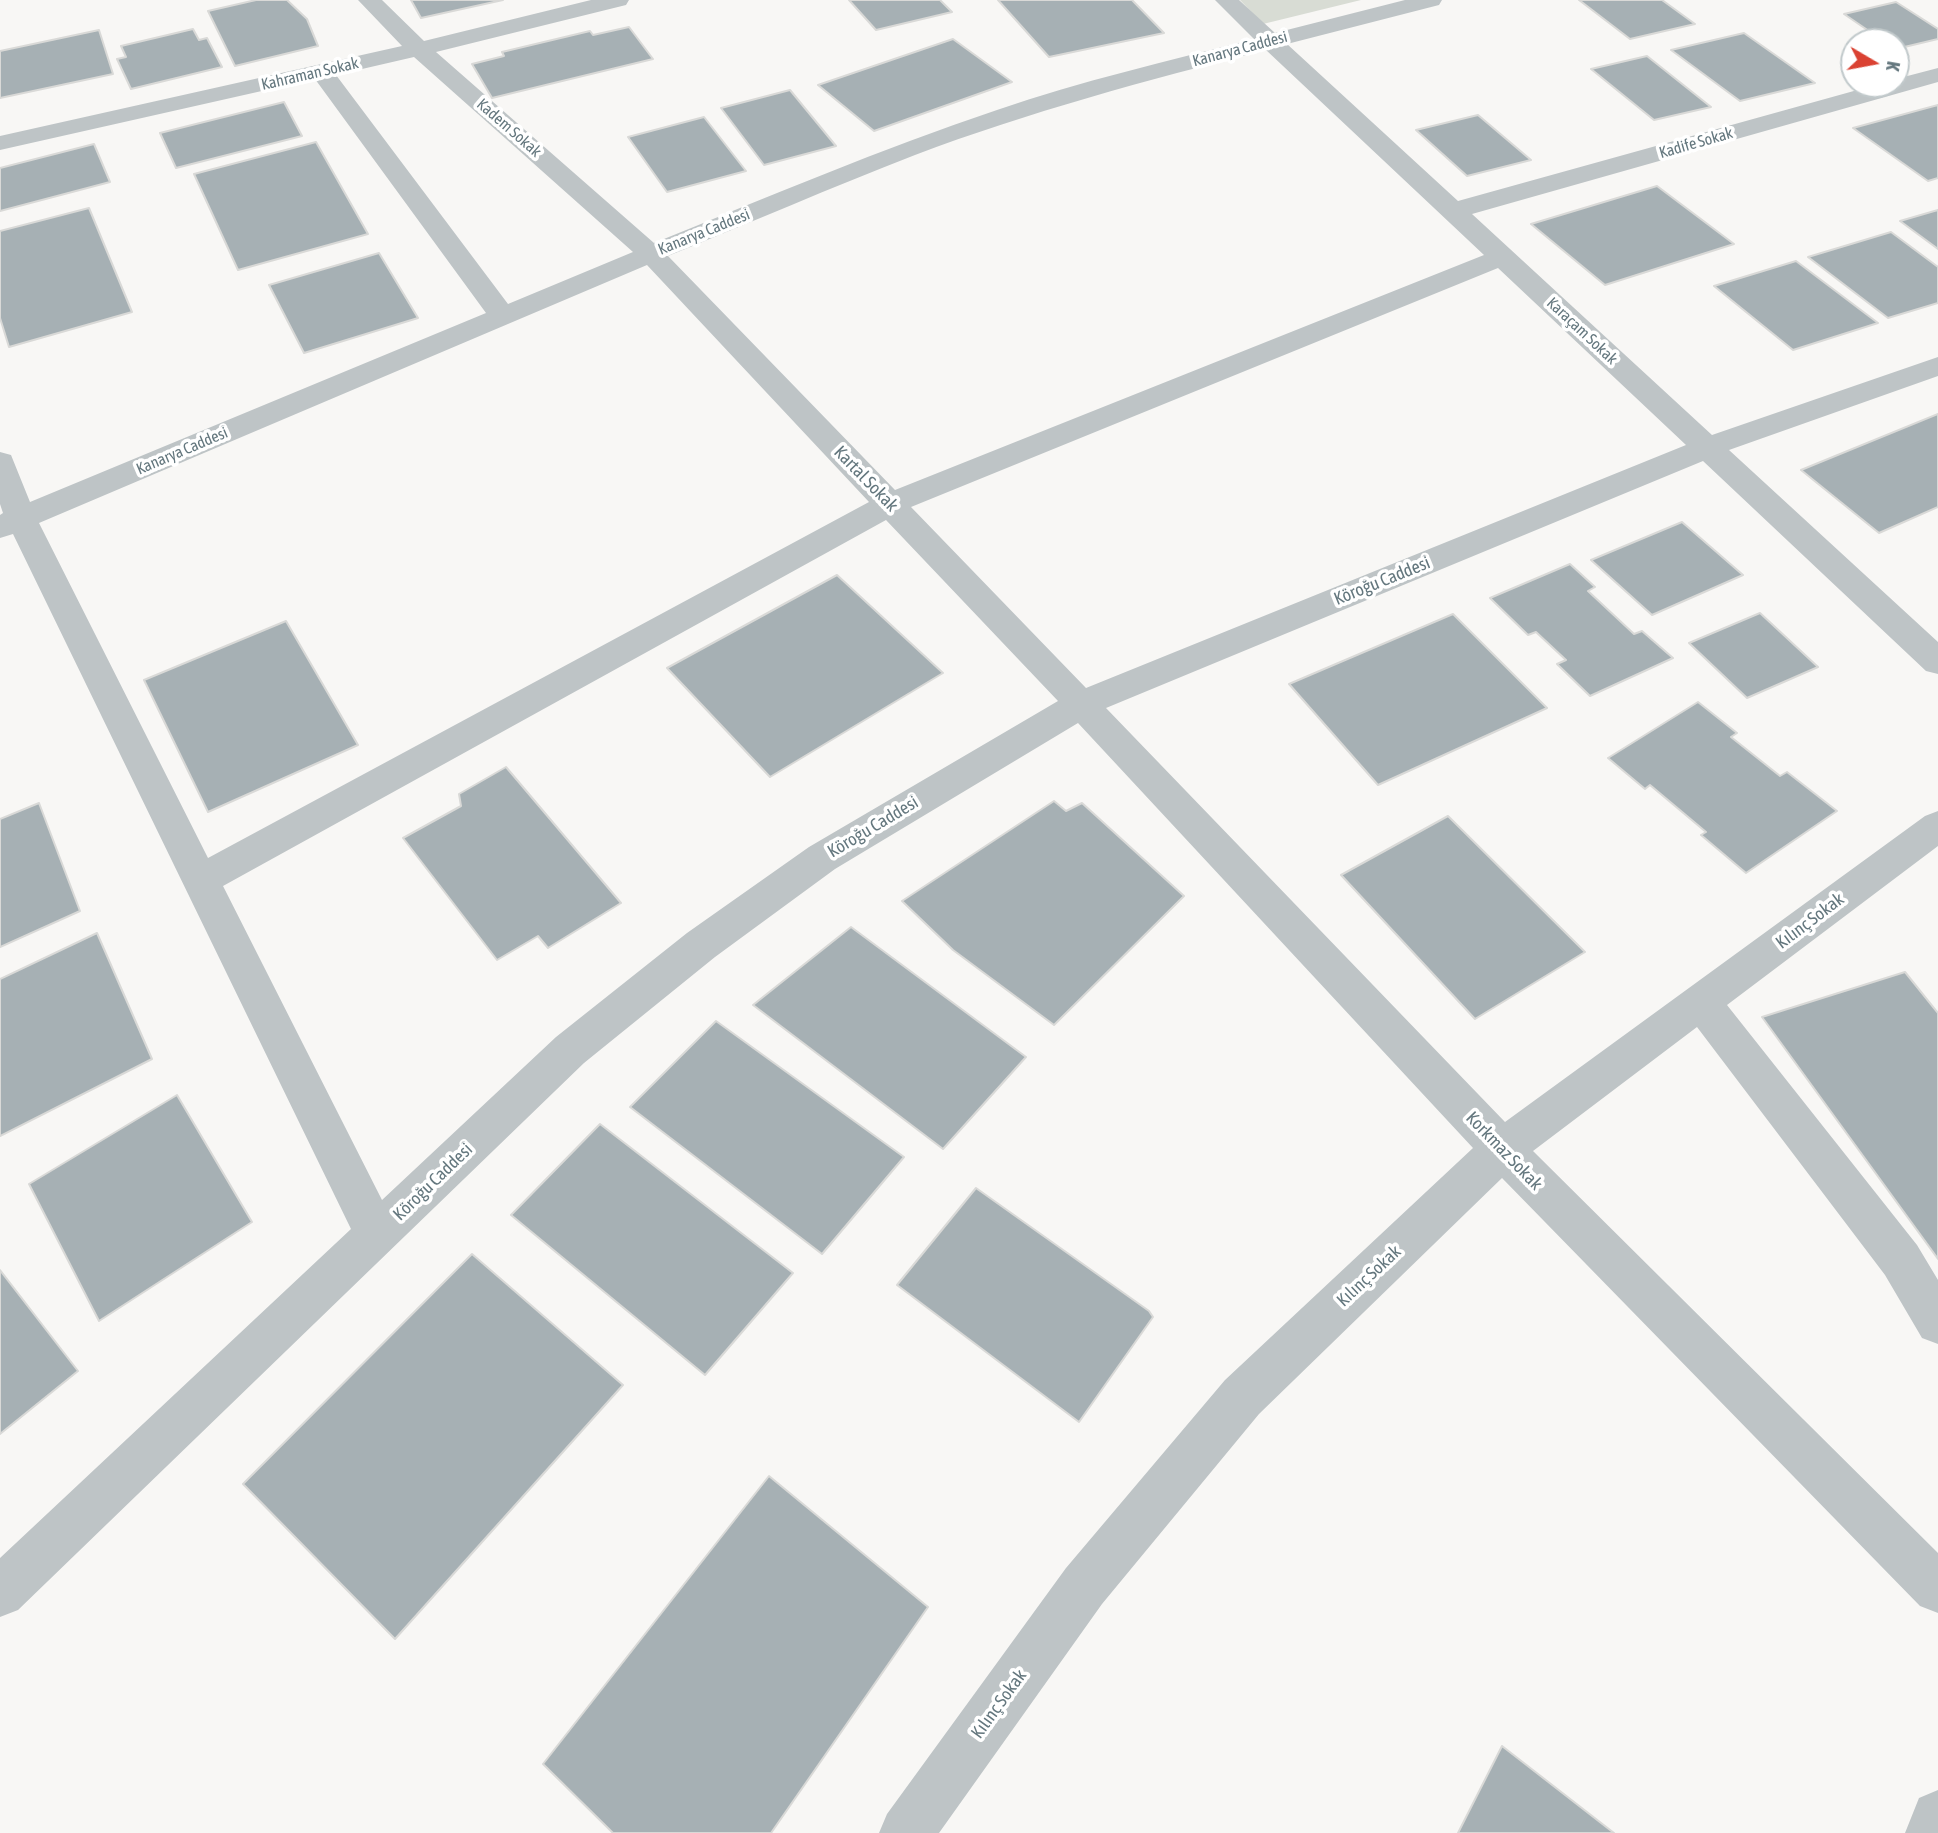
<!DOCTYPE html>
<meta charset="utf-8">
<style>
body{margin:0}
#map{position:relative;width:1938px;height:1833px;overflow:hidden;background:#f8f7f5;font-family:"Asap Condensed",sans-serif}
canvas{display:block}
.north{position:absolute;left:1840px;top:28px;width:70px;height:70px;box-sizing:border-box;background:#fff;border:2px solid #c1c9cb;border-radius:50%;rotate:100deg;font-size:19px;font-weight:700;line-height:28px;text-align:center;color:#64777e}
.north::after{content:'';display:block;margin:auto;width:24px;height:32px;background:#da4232;clip-path:polygon(50% 0,100% 100%,50% 72%,0 100%)}
</style>
<div id="map">
<canvas width="1938" height="1833"></canvas>
<div class="north">K</div>
</div>
<script>
const c = document.querySelector('canvas').getContext('2d');
c.lineJoin = 'round';
function fill(path, color) { c.fillStyle = color; c.fill(path, 'evenodd'); }
function stroke(path, color, width, dash) { c.strokeStyle = color; c.lineWidth = width; c.lineCap = dash ? 'butt' : 'round'; c.setLineDash(dash || []); c.stroke(path); }
function drawText(font, color, halo, rows, align = 'center') {
  c.font = font + ' "Asap Condensed",sans-serif'; c.lineWidth = 7; c.setLineDash([]); c.textBaseline = 'middle'; c.strokeStyle = halo; c.fillStyle = color; for (const [text, x, y, turn = 0] of rows) {
    c.save(); c.translate(x, y); c.rotate((+turn || 0) * Math.PI / 180); c.textAlign = isNaN(turn) ? turn : align; if (halo) c.strokeText(text, 0, 0); c.fillText(text, 0, 0); c.restore();
  }
}
fill(new Path2D(`
 M1240,0H1361L1263,24Z`), '#d8dcd4');
const building = new Path2D(`
 M256,0H287L307,19L318,46L235,66L208,11Z
 M411,0H503L421,18Z
 M849,0H940L952,12L876,30Z
 M998,0H1132L1164,33L1049,57Z
 M1579,0H1662L1695,24L1630,39Z
 M1896,2L1938,29V39L1896,49V42H1885L1844,14Z
 M629,27L653,59L492,98L472,64L504,56L502,52L590,31L593,35Z
 M193,29L199,40L207,38L222,67L131,89L117,59L126,57L121,46Z
 M99,30L113,74L0,98V51Z
 M1744,33L1815,83L1740,101L1671,50Z
 M953,39L1012,82L874,131L818,85Z
 M1647,56L1711,107L1654,120L1591,69Z
 M790,90L836,146L764,165L721,108Z
 M284,102L302,136L176,168L160,133Z
 M1938,105V178L1928,181L1853,128Z
 M1478,115L1531,160L1467,176L1416,130Z
 M704,117L746,171L667,192L628,137Z
 M316,142L368,234L238,270L194,174Z
 M94,144L110,182L0,211V168Z
 M1657,186L1734,244L1605,285L1531,224Z
 M89,208L132,312L9,347L0,318V231Z
 M1938,210V249L1900,221Z
 M1891,232L1938,267V303L1888,318L1808,257Z
 M379,253L418,318L304,353L269,285Z
 M1796,261L1878,323L1793,350L1714,286Z
 M1938,414V507L1879,533L1801,470Z
 M1682,522L1743,575L1652,615L1591,560Z
 M1570,564L1595,587L1588,591L1634,634L1642,631L1673,658L1590,696L1557,664L1566,660L1536,632L1528,635L1490,598Z
 M837,575L943,673L770,777L667,668Z
 M1760,613L1818,667L1747,698L1689,643Z
 M1453,614L1547,708L1378,785L1289,684Z
 M286,621L358,745L208,812L144,680Z
 M1698,702L1737,733L1731,737L1780,776L1787,772L1837,811L1746,873L1701,835L1706,832L1650,785L1645,789L1608,758Z
 M506,767L621,903L548,948L538,936L497,960L403,838L461,806L459,794Z
 M1054,801L1066,811L1082,803L1184,896L1054,1025L953,950L902,901Z
 M39,803L80,911L0,947V819Z
 M1448,816L1585,952L1475,1019L1341,875Z
 M851,927L1026,1057L943,1149L753,1005Z
 M97,933L152,1059L0,1136V979Z
 M1905,972L1938,1013V1259L1762,1017Z
 M716,1021L904,1157L822,1254L630,1107Z
 M177,1095L252,1222L99,1321L29,1184Z
 M600,1124L793,1273L705,1375L511,1215Z
 M976,1188L1149,1311L1153,1317L1079,1422L897,1285Z
 M472,1254L623,1385L395,1639L243,1484Z
 M0,1270L78,1371L0,1434Z
 M769,1476L928,1607L771,1833H613L543,1764Z
 M1502,1746L1614,1833H1458Z`);
fill(building, '#a6b0b4');
stroke(building, '#d9d9d7', 2);
fill(new Path2D(`
 M358,0H382L424,41L591,0H629L626,5L436,52L654,243C768,197 881,149 997,110C1081,81 1168,61 1254,39L1215,0H1239L1275,33L1405,0H1442L1439,5L1287,44L1458,201L1879,84H1896V79L1938,68V82L1472,214L1712,435L1938,357V376L1729,450L1938,642V674L1926,671L1703,461L1106,708L1505,1122L1925,816L1938,811V846L1727,1005L1917,1245L1938,1280V1344L1922,1338L1885,1275L1697,1027L1533,1151L1938,1553V1613L1920,1606L1502,1178L1259,1414L1102,1604L939,1833H879L887,1814L1066,1568L1225,1380L1473,1148L1078,723L835,869L715,957L584,1063L18,1610L0,1617V1558L351,1229L13,534L0,538V515L3,513L0,504V452L11,455L30,502L486,313L315,79L0,150V136L402,46ZM1266,50L1484,255L895,490L668,256C750,223 832,187 915,155C1029,112 1147,80 1266,50ZM414,57L633,252L508,304L336,75ZM647,265L869,502L208,858L39,523ZM1498,268L1686,445L1086,688L911,507ZM886,520L1058,701L809,847L687,933L556,1037L382,1200L223,886Z
 M1938,1790V1833H1905L1919,1798Z`), '#bec4c6');
drawText('16px', '#64777e', '#fff', [
 ["Kanarya Caddesi",1240,49,-15],
 ["Kahraman Sokak",310,74,-13],
 ["Kadem Sokak",509,128,41],
 ["Kadife Sokak",1696,143,-16],
 ["Kanarya Caddesi",704,232,-22],
 ["Karaçam Sokak",1582,331,43],
 ["Kanarya Caddesi",182,451,-23]
]);
drawText('18px', '#64777e', '#fff', [
 ["Kartal Sokak",866,479,46],
 ["Köroğu Caddesi",1382,581,-22],
 ["Köroğu Caddesi",873,827,-31],
 ["Kılınç Sokak",1810,921,-37],
 ["Korkmaz Sokak",1504,1151,46],
 ["Köroğu Caddesi",433,1182,-44],
 ["Kılınç Sokak",1369,1276,-43],
 ["Kılınç Sokak",999,1704,-54]
]);
</script>
